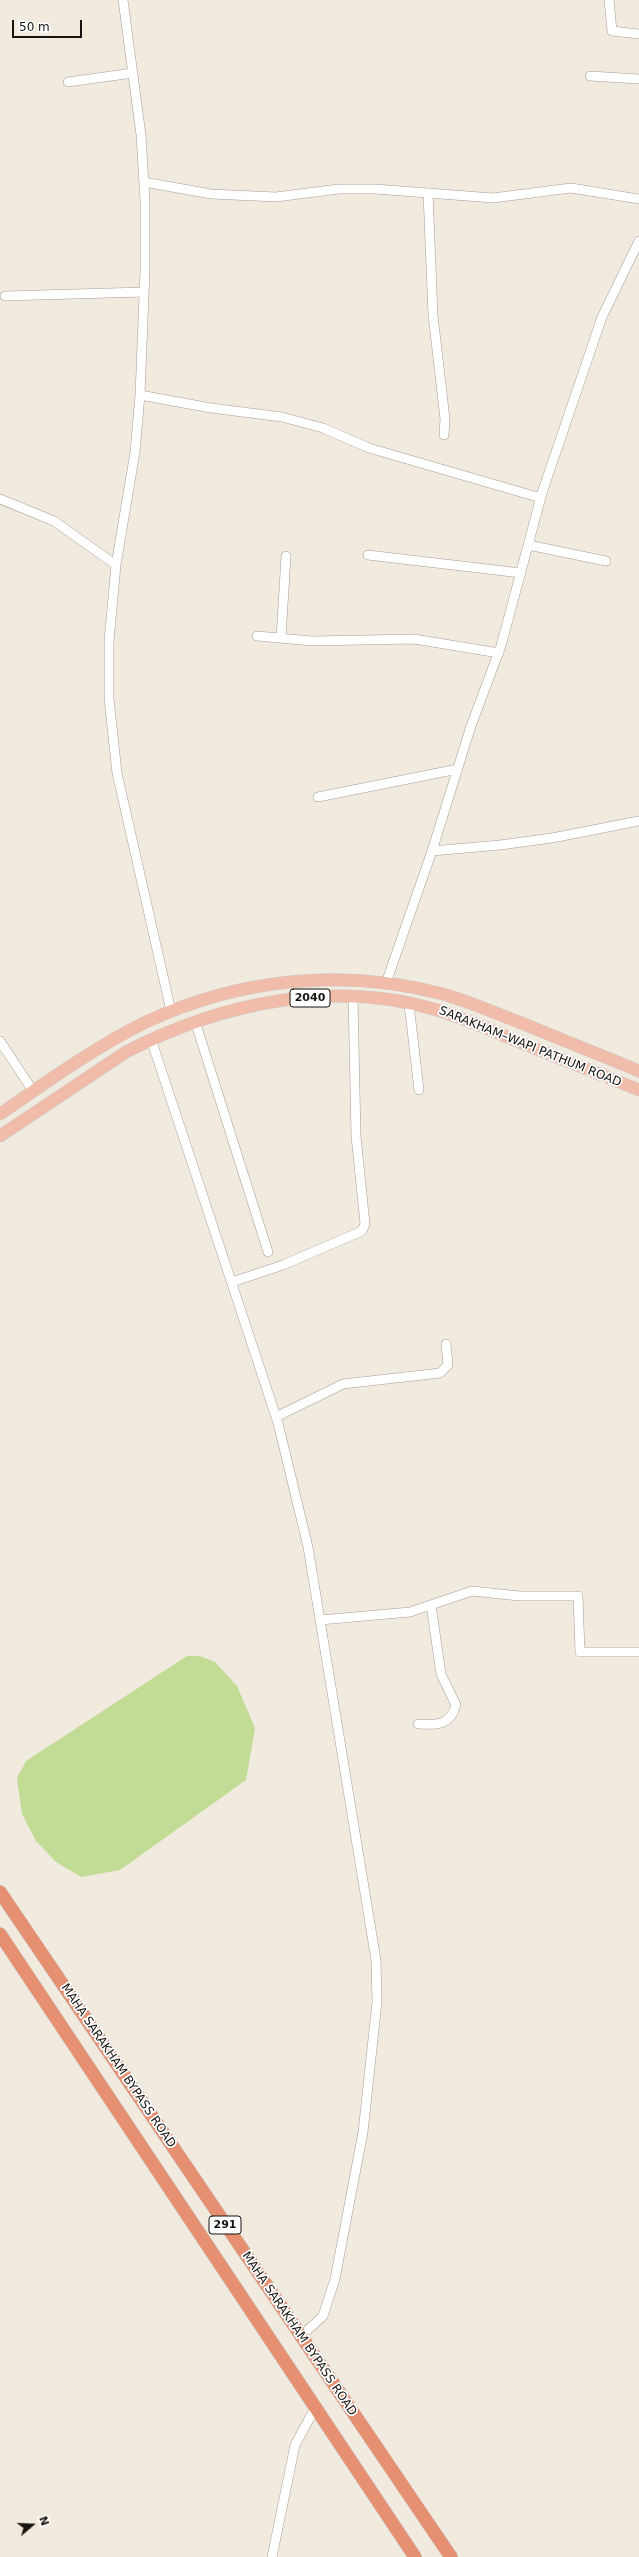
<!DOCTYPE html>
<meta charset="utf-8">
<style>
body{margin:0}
#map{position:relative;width:639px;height:2557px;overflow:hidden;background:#f1eade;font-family:"DejaVu Sans",sans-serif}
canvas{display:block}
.north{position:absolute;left:12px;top:2505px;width:40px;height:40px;-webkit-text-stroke:3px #fff;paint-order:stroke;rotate:71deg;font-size:11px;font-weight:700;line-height:16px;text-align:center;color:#16140f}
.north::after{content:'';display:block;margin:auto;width:14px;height:18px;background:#16140f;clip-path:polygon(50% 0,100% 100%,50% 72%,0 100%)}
.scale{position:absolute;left:12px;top:20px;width:70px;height:18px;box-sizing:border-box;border:2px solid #16140f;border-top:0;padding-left:5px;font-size:12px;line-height:14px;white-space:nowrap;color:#16140f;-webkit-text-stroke:3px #fff;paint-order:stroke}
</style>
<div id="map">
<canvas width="639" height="2557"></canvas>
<div class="north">N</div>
<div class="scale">50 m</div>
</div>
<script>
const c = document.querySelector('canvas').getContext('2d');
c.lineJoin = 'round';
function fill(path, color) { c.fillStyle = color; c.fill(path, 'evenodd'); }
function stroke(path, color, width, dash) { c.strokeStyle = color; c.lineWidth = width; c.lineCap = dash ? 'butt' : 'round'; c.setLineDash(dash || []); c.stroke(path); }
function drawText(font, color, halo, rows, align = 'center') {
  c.font = font + ' "DejaVu Sans",sans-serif'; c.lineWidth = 3.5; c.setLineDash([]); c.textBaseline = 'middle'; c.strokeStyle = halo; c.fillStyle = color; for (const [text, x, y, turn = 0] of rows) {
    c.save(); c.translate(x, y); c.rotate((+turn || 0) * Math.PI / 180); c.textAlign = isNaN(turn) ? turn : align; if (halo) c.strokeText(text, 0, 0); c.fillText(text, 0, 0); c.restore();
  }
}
fill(new Path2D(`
 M187,1656H200L215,1662L237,1686L255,1728L246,1780L120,1870L81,1877L56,1862L36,1841L22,1814L17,1778L26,1761Z`), '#c2db95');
const minor = new Path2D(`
 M123,0L141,135L145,201V270L140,395L135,452L116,565L109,641V699L117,773L171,1011
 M609,0L612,31L639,34
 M590,76L639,79
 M68,82L133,73
 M144,182L211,194L276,197L339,189H375L493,198L571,188L639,199
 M428,193L433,315L445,419L444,435
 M5,296L144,292
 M140,395L211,408L282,417L323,428L369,448L541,498
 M0,499L54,521L116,565
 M528,545L606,561
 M368,555L521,573
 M257,636L312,641L414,639L499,653
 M281,638L286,556
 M318,797L458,769
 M432,851L500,845L552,838L639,821
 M386,983L432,851L471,726L501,646L542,493L602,317L639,241
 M409,1004L419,1090
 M195,1021L268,1252
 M151,1039L278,1423L308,1547L376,1960L377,2002L363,2132L335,2279L323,2316L301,2336
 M0,1041L33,1091
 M232,1282L283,1265L362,1231L365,1224L356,1136L353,996
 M276,1417L343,1384L440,1373L448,1365L446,1344
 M320,1620L410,1612L472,1591L519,1596H578L580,1652H639
 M418,1724C436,1725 450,1726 456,1705L441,1674L431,1605
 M272,2557L295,2445L315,2408`);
const major = new Path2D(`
 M0,1114C47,1082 95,1047 146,1022C240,978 343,968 443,994C471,1002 497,1014 524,1024C562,1040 601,1055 639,1071
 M0,1136L126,1052C221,1003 332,979 437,1010C467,1019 497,1033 527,1045C564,1060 602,1075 639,1090`);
const highway = new Path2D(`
 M0,1892L451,2557
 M0,1934L415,2557`);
stroke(minor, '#a59e92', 10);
stroke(major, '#cccbca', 13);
stroke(highway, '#cccbca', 14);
stroke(minor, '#fff', 9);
stroke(major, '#f1bcaa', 12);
stroke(highway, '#e78f71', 13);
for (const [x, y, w] of [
 [310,998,40],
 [225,2225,32]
]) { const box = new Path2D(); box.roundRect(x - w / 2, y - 9, w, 18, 3); c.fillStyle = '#fff'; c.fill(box); stroke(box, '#16140f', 1); }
drawText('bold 11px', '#16140f', null, [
 ["2040",310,998],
 ["291",225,2225]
]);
drawText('12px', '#16140f', '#fff', [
 ["SARAKHAM–WAPI PATHUM ROAD",530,1047,22],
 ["MAHA SARAKHAM BYPASS ROAD",118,2066,56],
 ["MAHA SARAKHAM BYPASS ROAD",299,2334,56]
]);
</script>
